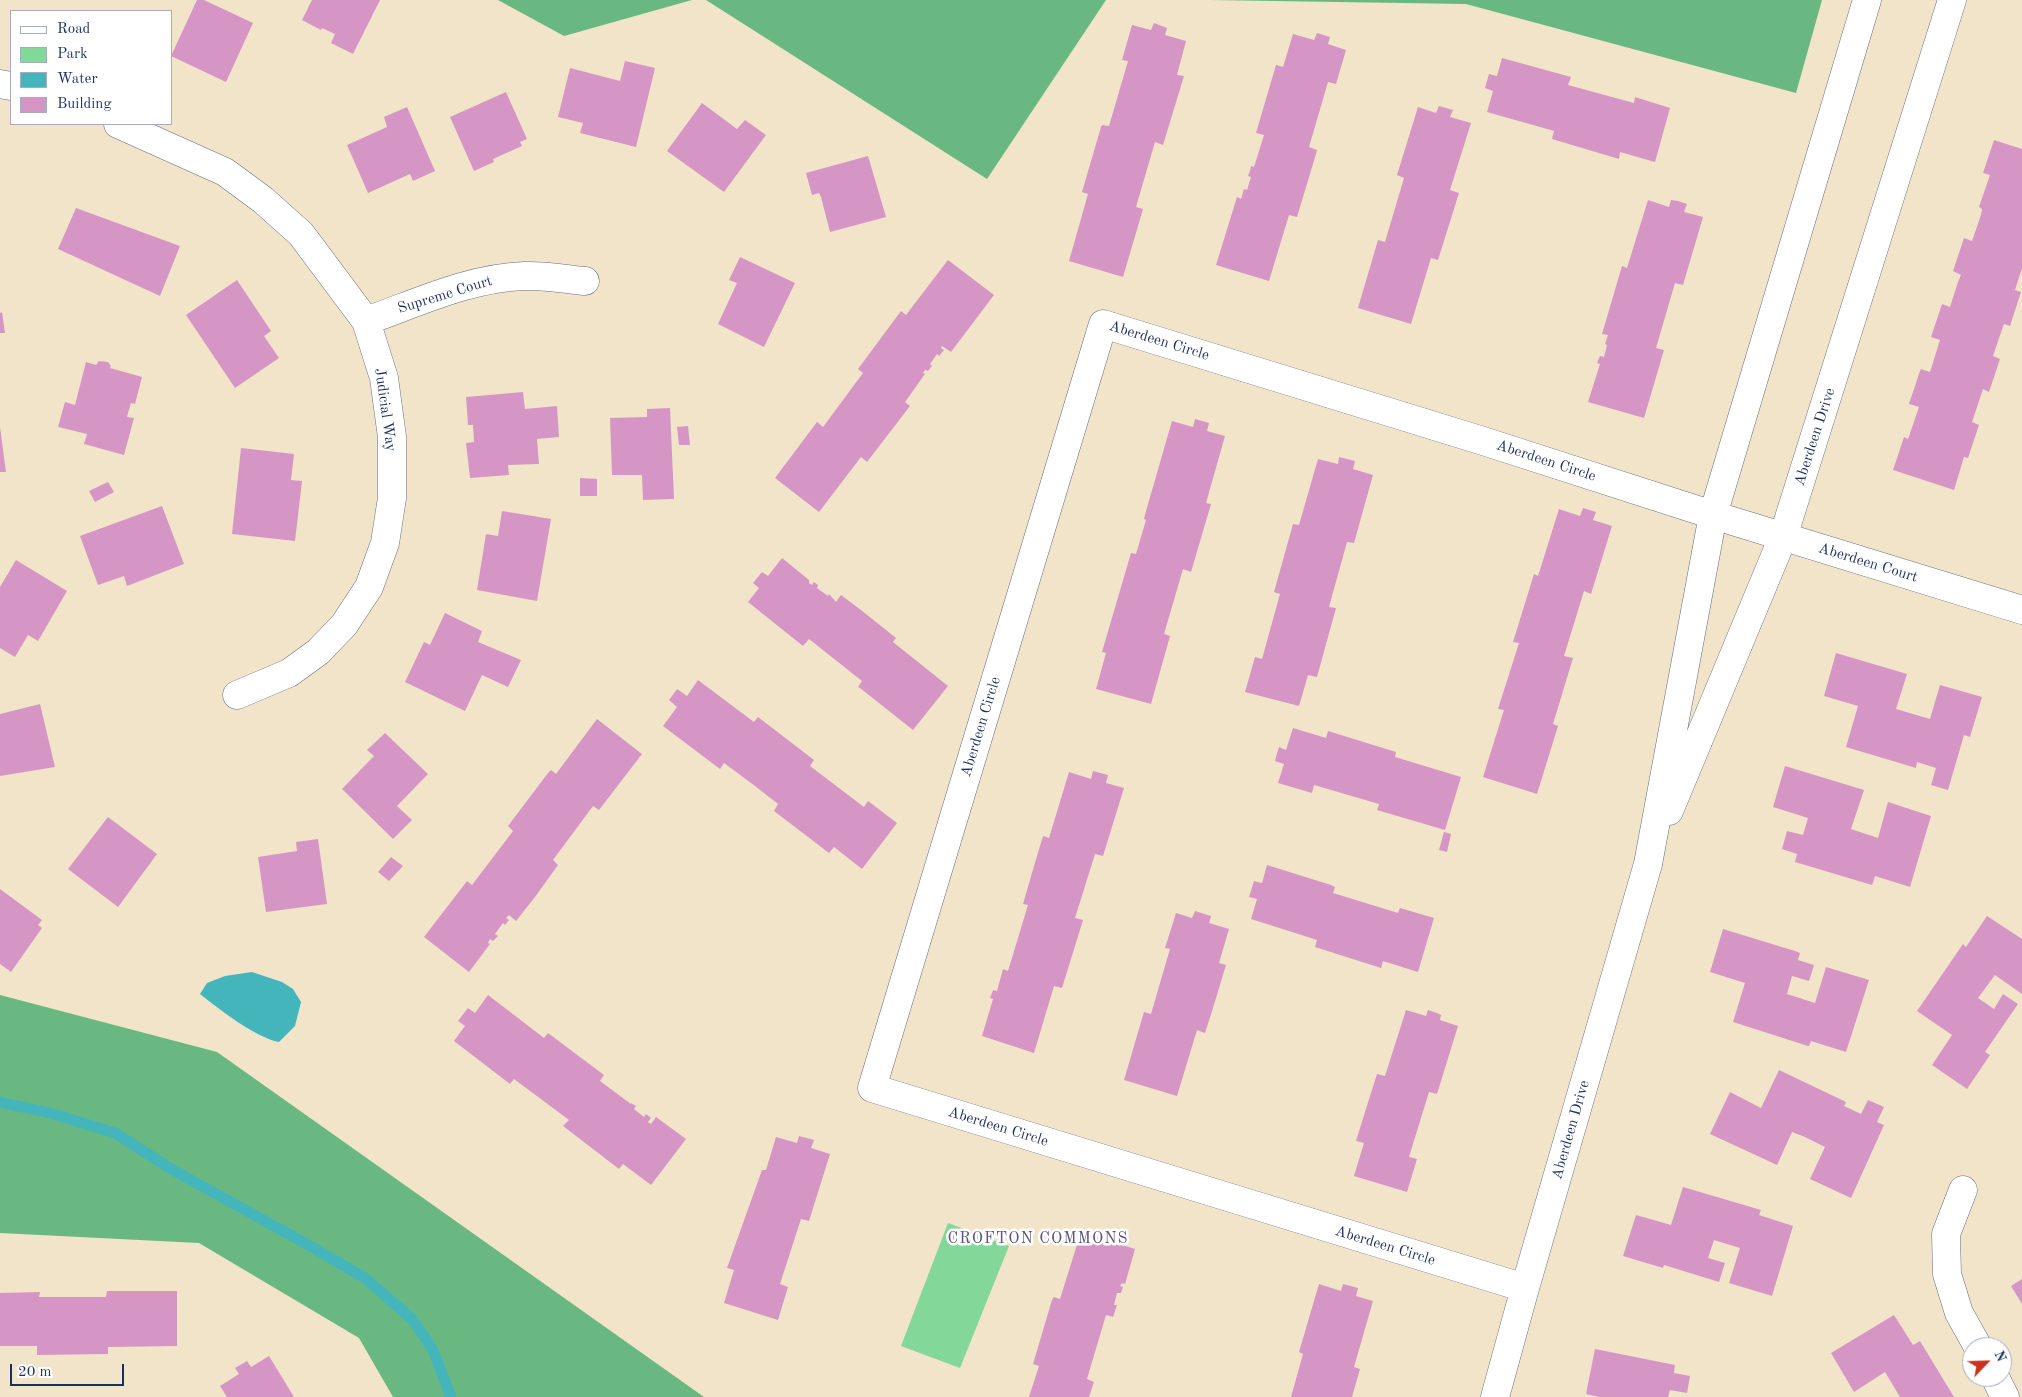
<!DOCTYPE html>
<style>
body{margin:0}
#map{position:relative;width:2022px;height:1397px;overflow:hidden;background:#f1e4c9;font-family:"Old Standard TT",serif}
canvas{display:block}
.legend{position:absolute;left:10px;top:10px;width:162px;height:115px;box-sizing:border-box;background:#fff;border:1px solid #a4acbf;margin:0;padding:6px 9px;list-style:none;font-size:15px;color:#1b2f5e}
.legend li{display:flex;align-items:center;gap:10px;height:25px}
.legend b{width:25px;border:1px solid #a4acbf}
.north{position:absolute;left:1962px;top:1337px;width:50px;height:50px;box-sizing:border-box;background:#fff;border:1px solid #a4acbf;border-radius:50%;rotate:66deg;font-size:14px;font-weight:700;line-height:20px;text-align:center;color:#1b2f5e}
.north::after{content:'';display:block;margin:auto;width:18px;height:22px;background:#c8321e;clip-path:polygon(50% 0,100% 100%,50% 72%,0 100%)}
.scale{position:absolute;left:10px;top:1364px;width:114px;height:22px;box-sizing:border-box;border:2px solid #1b2f5e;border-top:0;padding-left:6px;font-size:15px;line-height:18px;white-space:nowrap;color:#1b2f5e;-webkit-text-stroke:4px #fff;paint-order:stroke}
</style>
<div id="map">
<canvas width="2022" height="1397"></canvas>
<ul class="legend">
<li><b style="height:6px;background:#fff"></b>Road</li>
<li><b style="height:14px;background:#83d799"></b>Park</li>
<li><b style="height:14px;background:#45b5bc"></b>Water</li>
<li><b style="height:14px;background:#d696c5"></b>Building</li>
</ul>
<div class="north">N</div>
<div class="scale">20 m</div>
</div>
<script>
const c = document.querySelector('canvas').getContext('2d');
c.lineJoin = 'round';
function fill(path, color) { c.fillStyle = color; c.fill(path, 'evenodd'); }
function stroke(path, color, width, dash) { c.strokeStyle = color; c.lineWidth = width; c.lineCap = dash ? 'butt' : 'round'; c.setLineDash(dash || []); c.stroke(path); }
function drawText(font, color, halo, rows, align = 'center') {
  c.font = font + ' "Old Standard TT",serif'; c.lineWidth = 5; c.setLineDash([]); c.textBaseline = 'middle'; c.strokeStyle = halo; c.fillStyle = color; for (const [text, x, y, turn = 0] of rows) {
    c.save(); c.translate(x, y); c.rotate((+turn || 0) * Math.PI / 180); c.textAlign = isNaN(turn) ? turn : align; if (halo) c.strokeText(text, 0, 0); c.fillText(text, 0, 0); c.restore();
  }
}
fill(new Path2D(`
 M948,1223L1009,1246L960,1368L901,1346Z`), '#83d799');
fill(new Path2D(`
 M498,0H692L564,36Z
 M706,0H1106L987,179Z
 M1210,0H1822L1796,93L1466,4Z
 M0,995L217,1052L704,1397H393L359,1338L199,1243L0,1233Z`), '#6ab881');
fill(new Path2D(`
 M252,972L282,982L293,989L301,1002L295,1026L279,1042C256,1038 219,1009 200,994L207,983L225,976Z`), '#45b5bc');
stroke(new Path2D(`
 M0,1102L50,1113L115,1133L171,1169L303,1242L365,1278L413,1320L433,1350L451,1397`), '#45b5bc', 11);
fill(new Path2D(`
 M197,0H204L253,23L226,82L171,56Z
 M312,0H380L353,54L331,43L335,34L322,28L321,30L302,20Z
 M1154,23L1167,28L1165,35L1186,41L1177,75L1184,76L1163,145L1155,142L1136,207L1143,209L1123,277L1069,261L1088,194L1082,192L1101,127L1102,125L1109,126L1128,61L1122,60L1132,25L1151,30Z
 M1317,33L1330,37L1328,44L1346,50L1336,84L1328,82L1309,147L1317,150L1316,154L1297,217L1289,215L1269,281L1216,265L1237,197L1241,199L1244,189L1247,190L1251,177L1248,176L1250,171L1251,166L1254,167L1264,135L1256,133L1276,65L1283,67L1293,34L1314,40Z
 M1502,58L1571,77L1568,85L1634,103L1635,97L1670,108L1655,162L1620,152L1619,159L1552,139L1554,131L1487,112L1493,91L1485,88L1489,74L1497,76Z
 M625,61L655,68L636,147L580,133L583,123L558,117L570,68L620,81Z
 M506,92L527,139L520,142L522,146L493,159L494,162L474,171L450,117Z
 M702,103L737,129L745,120L766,135L724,192L667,151Z
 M1439,106L1453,110L1450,117L1471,123L1450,190L1459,193L1438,260L1431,258L1411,324L1358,308L1378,240L1385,242L1404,178L1397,175L1418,107L1436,113Z
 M407,107L435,171L413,181L410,174L368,193L347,145L387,127L384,117Z
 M1994,140L2022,149V268L2015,290L2021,292L2010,326L2004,324L1998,341L1993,356L2000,359L1989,392L1983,389L1972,422L1979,425L1968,458L1964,457L1954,490L1893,470L1904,437L1908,439L1919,407L1909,404L1920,371L1921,369L1930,372L1940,340L1931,337L1942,304L1950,307L1958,282L1961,275L1953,271L1964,238L1972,241L1981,215L1982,209L1979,207L1990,175L1983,173Z
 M868,156L886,217L830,232L821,197L819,193L812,195L806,173Z
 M1648,200L1669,207L1671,200L1678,201L1687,204L1684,212L1703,217L1683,285L1675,283L1656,348L1664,350L1644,418L1588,402L1600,364L1597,363L1600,356L1604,357L1607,345L1605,344L1608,335L1602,334L1622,266L1627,268Z
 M76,208L180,246L160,296L58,249Z
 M740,257L795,283L764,347L718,324L737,283L729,280Z
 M948,260L994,295L951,352L942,346L941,348L944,350L939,356L937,354L930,364L932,366L928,371L925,370L923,373L925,374L905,402L910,406L867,462L861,457L819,512L775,478L817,422L823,427L863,373L858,369L901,311L906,315Z
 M237,280L271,331L264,336L279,358L235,388L186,315Z
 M2,312L5,333H0V313Z
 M99,361L108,362L111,366L110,368L142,377L135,404L131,403L128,413L127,417L134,418L124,455L84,444L87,434L58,427L65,402L75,405L86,362L96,365Z
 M523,392L525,409L557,406L559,437L537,439L539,464L508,465L509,475L470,478L466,443L474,442L473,425H468L466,397Z
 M670,408L674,499L643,500L642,475H612L610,418L647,417V409Z
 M1195,419L1209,423L1207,431L1225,436L1206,503L1211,504L1191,572L1183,569L1164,634L1170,636L1151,704L1096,689L1106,653L1102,652L1131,553L1136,554L1146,520L1144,519L1146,511L1172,421L1193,427Z
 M688,426L690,445H679L677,427Z
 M0,427L6,472H0Z
 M241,448L294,454L291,480L302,481L295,541L232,534Z
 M1339,457L1355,461L1353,469L1373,475L1354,543L1347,542L1329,607L1336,608L1317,677L1308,675L1299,706L1245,692L1255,657L1262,659L1280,594L1274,592L1293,524L1299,525L1318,459L1338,464Z
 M580,478L597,479V496H580Z
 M108,482L114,492L95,502L89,491Z
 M162,506L184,564L127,586L124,576L98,585L80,536Z
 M1583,508L1596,512L1593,520L1612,526L1591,594L1584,591L1564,656L1573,658L1553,724L1558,726L1537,794L1483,777L1504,710L1498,709L1519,643L1513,642L1534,574L1538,576L1559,509L1580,516Z
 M502,511L551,519L537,601L477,590L486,534L498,536Z
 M782,558L809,580V583L812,585L814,582L818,585L817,588L828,596L829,594L836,602L841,595L861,610L896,638L893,642L948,686L913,730L860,688L858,687L862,681L809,639L803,646L748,602L759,588L753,583L762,572L768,576Z
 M16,560L67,591L38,641L28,635L15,657L0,648V587Z
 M445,613L482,631L478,642L521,660L508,687L482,675L465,711L405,682L424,642L430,645Z
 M1836,653L1907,674L1896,709L1930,719L1940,685L1982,697L1970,737L1964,735L1948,790L1931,785L1936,768L1917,762L1916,768L1846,747L1858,706L1824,696Z
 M698,680L754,722L758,717L814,760L810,766L864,807L868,801L897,823L862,869L834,847L829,853L774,811L778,804L755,786L724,763L720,769L663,726L677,707L669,700L675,692L677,689L687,696Z
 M40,704L55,767L0,776V714Z
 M597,719L642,754L599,810L593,806L553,860L558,865L535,897L516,921L509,915L506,918L509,920L505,925L503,923L495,934L498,936L493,941L490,939L488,943L490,944L469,972L424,937L467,881L472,885L513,831L508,826L548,773L551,770L556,774Z
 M1293,728L1326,738L1328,731L1396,752L1395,757L1461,777L1445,830L1377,810L1379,804L1314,785L1312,793L1278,783L1284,764L1275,761L1276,757L1279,747L1286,750Z
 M385,733L428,774L397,806L412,820L393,839L342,789L374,756L367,750Z
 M1785,766L1864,790L1851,829L1878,838L1888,802L1931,816L1910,887L1875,876L1872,885L1795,862L1797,854L1782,849L1787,831L1803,835L1808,818L1773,807Z
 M1093,771L1108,775L1106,783L1124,788L1103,856L1095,854L1075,918L1083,920L1062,988L1054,986L1034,1053L982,1036L993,999L990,998L993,990L997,991L1003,969L1008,971L1028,905L1023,904L1034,866L1043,836L1049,838L1069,772L1091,779Z
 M108,817L157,854L118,907L68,869Z
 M1444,832L1451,834L1447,852L1439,850Z
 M318,839L327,904L266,912L258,857L297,851L296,842Z
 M391,857L403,866L389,881L378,872Z
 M1267,865L1331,885L1335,887L1333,893L1398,913L1400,908L1434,918L1418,972L1383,961L1381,968L1315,947L1317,940L1251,919L1257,899L1249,897L1254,881L1262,883Z
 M0,889L42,920L38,925L42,928L11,972L0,964Z
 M1195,911L1211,916L1209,923L1229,929L1219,963L1226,965L1213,1008L1205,1033L1197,1030L1177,1096L1124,1080L1144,1012L1151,1014L1170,949L1165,948L1176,913L1192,918Z
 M1987,916L2022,939V994L1995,975L1978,998L1994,1009L2003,994L2018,1004L1985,1052L1990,1055L1967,1089L1932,1065L1952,1035L1917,1011L1963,944L1966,947Z
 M1723,929L1795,951L1800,953L1798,960L1814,965L1809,981L1792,976L1787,994L1815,1003L1826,967L1869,980L1846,1052L1811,1041L1809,1046H1808L1733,1022L1745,983L1710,972Z
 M488,995L544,1038L548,1033L604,1075L600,1081L631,1104V1103L636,1106L634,1109L644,1117L646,1114L651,1118L648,1122L651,1124L656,1117L686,1139L651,1185L623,1164L619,1169L563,1126L569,1120L514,1079L510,1084L454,1041L465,1026L458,1021L468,1008L475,1013Z
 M1406,1010L1426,1016L1428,1010L1437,1013L1441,1015L1440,1020L1458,1026L1437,1094L1429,1092L1409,1157L1417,1159L1407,1192L1354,1176L1364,1143L1356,1141L1365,1112L1377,1074L1385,1076Z
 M1779,1070L1846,1102L1844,1106L1861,1114L1868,1100L1884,1107L1877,1122L1884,1125L1851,1198L1810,1179L1825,1147L1805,1137L1792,1132L1777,1165L1710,1134L1730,1092L1761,1108Z
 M799,1136L814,1140L811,1148L830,1154L809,1221L801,1219L780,1284L788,1287L778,1320L724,1303L734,1270L727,1268L762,1170H766L776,1137L797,1143Z
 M1683,1187L1761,1210L1759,1215L1793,1226L1772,1296L1729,1283L1740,1248L1714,1240L1708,1258L1725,1263L1719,1282L1664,1265L1663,1268L1623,1256L1636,1215L1671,1225Z
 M1101,1231L1115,1236L1113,1242L1135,1249L1125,1284L1122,1283L1120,1286L1123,1287L1121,1293H1117L1114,1305H1117L1113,1317L1106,1315L1087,1379L1094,1382L1089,1397H1029L1039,1366L1033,1364L1052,1300L1054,1297L1060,1299L1081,1232L1099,1238Z
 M2022,1279V1304L2011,1286Z
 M1319,1284L1341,1291L1343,1284L1358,1288L1356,1296L1373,1301L1354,1367L1360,1369L1352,1397H1291L1303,1354L1299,1352Z
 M107,1291H177V1346L108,1347V1354L37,1355V1346H0V1293L40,1292L39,1297H106Z
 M1894,1315L1913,1345L1920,1341L1954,1397H1900L1885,1372L1854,1392L1831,1353Z
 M1595,1349L1675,1365L1674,1373L1690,1376L1687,1393L1670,1390L1668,1397H1599L1586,1394Z
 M269,1356L294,1397H227L220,1386L239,1374L235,1368L247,1361L251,1367Z`), '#d696c5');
const minor = new Path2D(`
 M0,84L11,86
 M118,124L225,172L263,200L301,234L366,321L384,378L392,437V498L385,543L369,587L344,625L318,652L289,673L237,695
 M366,321C417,303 469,278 524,276C543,275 565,279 585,281
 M1669,811L1783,537L1952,0
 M1963,1190L1946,1234L1947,1274L1959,1313L1978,1347
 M1525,1288L872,1088L1103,324L1480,440L1713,515L2022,610
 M1995,1377L2005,1397
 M1495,1397L1525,1288L1648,864L1713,515L1867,0`);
stroke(minor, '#666e83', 29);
stroke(minor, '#fff', 28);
drawText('15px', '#1b2f5e', '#fff', [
 ["Supreme Court",445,295,-17],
 ["Aberdeen Circle",1159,341,17],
 ["Judicial Way",385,410,82],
 ["Aberdeen Drive",1815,437,-72],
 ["Aberdeen Circle",1546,461,18],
 ["Aberdeen Court",1868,563,17],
 ["Aberdeen Circle",981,727,-73],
 ["Aberdeen Circle",998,1127,17],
 ["Aberdeen Drive",1571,1130,-74],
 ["Aberdeen Circle",1385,1246,17]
]);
c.letterSpacing = '1px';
drawText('16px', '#5c5382', '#fff', [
 ["CROFTON COMMONS",1038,1239]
]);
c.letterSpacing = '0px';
</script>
